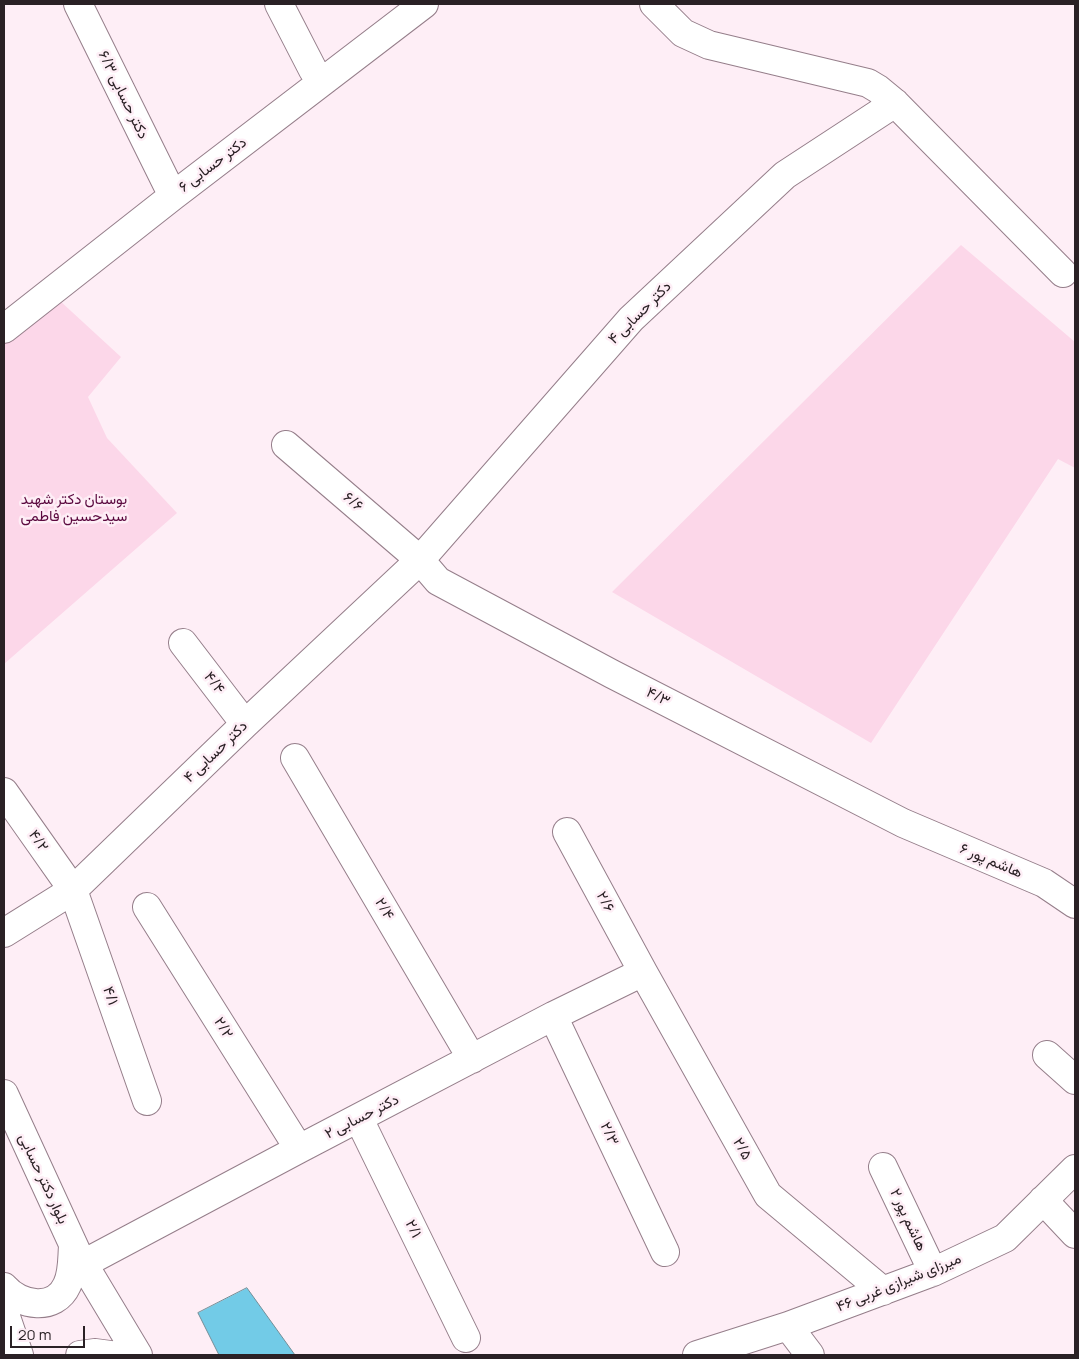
<!DOCTYPE html>
<meta charset="utf-8">
<style>
body{margin:0}
#map{position:relative;width:1079px;height:1359px;overflow:hidden;background:#feeef6;font-family:Manrope,sans-serif}
canvas{display:block}
.frame{position:absolute;inset:0;border:5px solid #2a2125;pointer-events:none}
.scale{position:absolute;left:10px;top:1326px;width:75px;height:22px;box-sizing:border-box;border:2px solid #2a2125;border-top:0;padding-left:6px;font-size:15px;line-height:18px;white-space:nowrap;color:#2a2125;-webkit-text-stroke:4px #feeef6;paint-order:stroke}
</style>
<div id="map">
<canvas width="1079" height="1359"></canvas>
<div class="frame"></div>
<div class="scale">20 m</div>
</div>
<script>
const c = document.querySelector('canvas').getContext('2d');
c.lineJoin = 'round';
function fill(path, color) { c.fillStyle = color; c.fill(path, 'evenodd'); }
function stroke(path, color, width, dash) { c.strokeStyle = color; c.lineWidth = width; c.lineCap = dash ? 'butt' : 'round'; c.setLineDash(dash || []); c.stroke(path); }
function drawText(font, color, halo, rows, align = 'center') {
  c.font = font + ' Manrope,Vazirmatn,sans-serif'; c.lineWidth = 5; c.setLineDash([]); c.textBaseline = 'middle'; c.strokeStyle = halo; c.fillStyle = color; for (const [text, x, y, turn = 0] of rows) {
    c.save(); c.translate(x, y); c.rotate((+turn || 0) * Math.PI / 180); c.textAlign = isNaN(turn) ? turn : align; if (halo) c.strokeText(text, 0, 0); c.fillText(text, 0, 0); c.restore();
  }
}
fill(new Path2D(`
 M961,245L1075,342V468L1058,459L871,743L612,592Z
 M59,300L121,357L88,397L107,438L177,513L4,664V344Z`), '#fcd7e9');
const building = new Path2D(`
 M247,1288L295,1355H219L198,1313Z`);
fill(building, '#72cbe7');
stroke(building, '#748e97', 1);
const minor = new Path2D(`
 M78,4L168,186
 M279,4L313,70
 M654,4L683,33L709,45L868,83L878,89L895,103L1063,273
 M4,329L173,196L424,4
 M286,445L420,560L438,581L612,674L903,823L1044,883L1075,904
 M183,643L245,724
 M295,758L472,1059
 M4,792L73,890L147,1101
 M567,832L643,972L768,1195L883,1291
 M147,907L299,1149
 M4,933L73,890L245,724L420,560L631,319L785,175L895,103
 M553,1016L665,1252
 M1047,1055L1075,1080
 M359,1119L466,1338
 M883,1167L933,1272
 M1043,1200L1075,1234
 M83,1264L299,1149L553,1016L643,972
 M788,1326L810,1355
 M697,1355L788,1326L933,1272L1005,1238L1075,1169`);
const major = new Path2D(`
 M4,1094L78,1255L138,1355
 M4,1287C20,1306 55,1312 67,1285C73,1273 72,1258 73,1246
 M4,1311L19,1355
 M80,1355L95,1353L110,1355`);
stroke(minor, '#957e8a', 30);
stroke(major, '#957e8a', 30);
stroke(minor, '#fff', 28);
stroke(major, '#fff', 28);
drawText('15px', '#2a2125', '#feeef6', [
 ["۶/۳ دکتر حسابی",123,95,64],
 ["۶ دکتر حسابی",213,165,-37],
 ["۴ دکتر حسابی",640,313,-45],
 ["۶/۶",353,502,41],
 ["۴/۴",214,683,52],
 ["۴/۳",658,697,27],
 ["دکتر حسابی ۴",216,752,-44],
 ["۴/۲",38,841,55],
 ["هاشم پور ۶",991,861,23],
 ["۲/۶",605,902,62],
 ["۲/۴",384,909,60],
 ["۴/۱",110,996,71],
 ["۲/۲",223,1028,58],
 ["دکتر حسابی ۲",362,1117,-27],
 ["۲/۳",609,1134,65],
 ["۲/۵",742,1149,61],
 ["بلوار دکتر حسابی",43,1179,65],
 ["۲ هاشم پور",908,1220,65],
 ["۲/۱",413,1229,64],
 ["میرزای شیرازی غربی ۴۶",899,1283,-22]
]);
drawText('15px', '#5b093f', '#feeef6', [
 ["بوستان دکتر شهید",74,500],
 ["سیدحسین فاطمی",74,517]
]);
</script>
